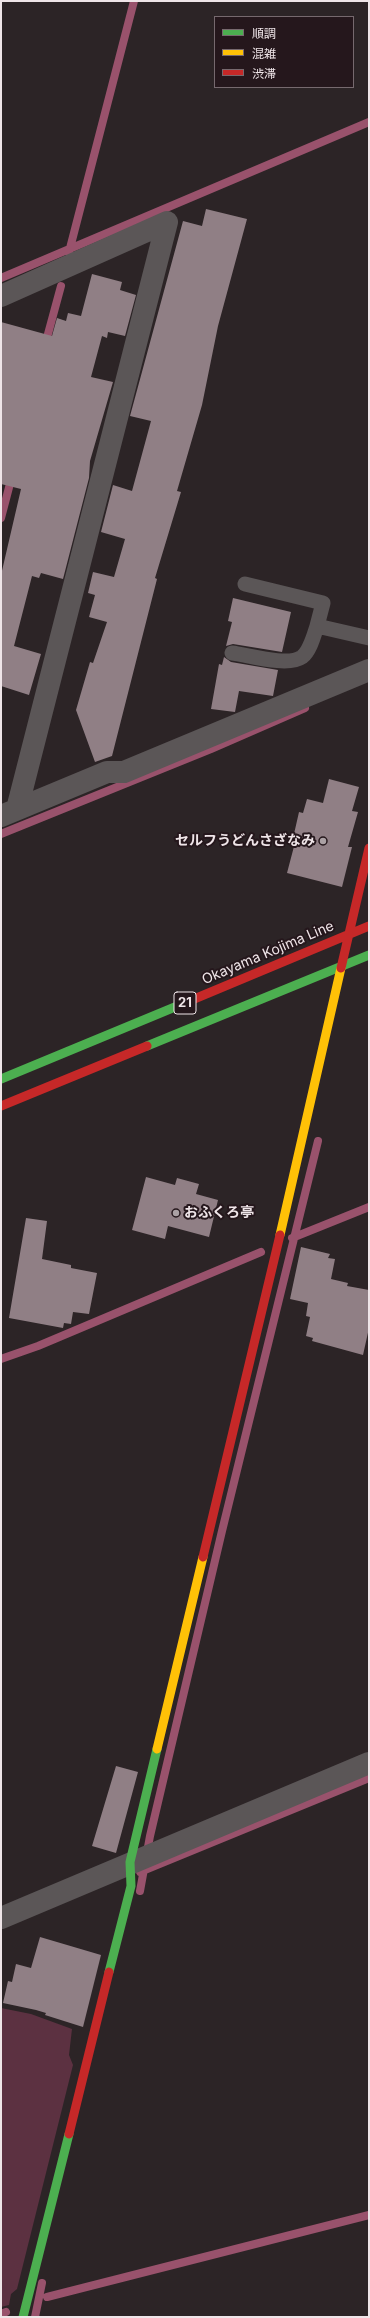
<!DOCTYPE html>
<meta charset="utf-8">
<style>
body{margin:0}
#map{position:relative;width:370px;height:2318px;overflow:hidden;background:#2c2426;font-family:Inter,"Noto Sans JP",sans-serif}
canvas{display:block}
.frame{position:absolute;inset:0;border:2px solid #efe5e8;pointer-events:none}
.legend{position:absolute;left:214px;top:16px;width:140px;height:72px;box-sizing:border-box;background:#25171c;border:1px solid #76696e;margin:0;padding:5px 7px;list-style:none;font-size:12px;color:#efe5e8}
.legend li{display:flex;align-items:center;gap:8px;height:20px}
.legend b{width:20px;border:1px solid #76696e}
</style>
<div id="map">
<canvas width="370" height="2318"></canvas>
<div class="frame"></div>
<ul class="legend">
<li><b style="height:5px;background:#4caf50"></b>順調</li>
<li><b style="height:5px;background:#ffc107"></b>混雑</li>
<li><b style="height:5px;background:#c62828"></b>渋滞</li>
</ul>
</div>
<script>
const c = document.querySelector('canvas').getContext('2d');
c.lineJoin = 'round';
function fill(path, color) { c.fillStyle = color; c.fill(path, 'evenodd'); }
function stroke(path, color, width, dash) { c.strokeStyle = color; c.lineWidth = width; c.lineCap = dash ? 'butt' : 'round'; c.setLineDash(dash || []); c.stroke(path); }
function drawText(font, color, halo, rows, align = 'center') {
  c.font = font + ' Inter,"Noto Sans JP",sans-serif'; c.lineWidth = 4; c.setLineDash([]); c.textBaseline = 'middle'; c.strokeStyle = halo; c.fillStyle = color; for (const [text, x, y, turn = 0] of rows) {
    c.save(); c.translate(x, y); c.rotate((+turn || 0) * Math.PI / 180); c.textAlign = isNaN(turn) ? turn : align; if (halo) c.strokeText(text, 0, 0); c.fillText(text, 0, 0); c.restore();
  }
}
fill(new Path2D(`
 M1,2008L31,2014L72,2029L69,2055L73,2065L17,2289L11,2294L9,2305L1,2307Z`), '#5c3141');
stroke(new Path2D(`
 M69,252L134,1
 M1,278L369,122
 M45,345L61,286
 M1,518L12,476
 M1,834L211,749L305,708
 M292,1238L369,1207
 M1,1359L38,1346L261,1252
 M140,1872L369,1778
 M140,1891L150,1836L222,1531L318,1141
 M47,2297L369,2215
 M1,2314L6,2312
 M35,2317L42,2283`), '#99526c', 8);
fill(new Path2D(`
 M206,209L247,219L218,326L202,405L177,491L181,492L155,578L157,579L112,756L95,762L76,710L90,662L93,663L107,622L89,617L95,595L88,593L93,572L114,577L125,539L101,532L113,485L132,491L151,421L130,416L183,221L202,226Z
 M92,274L122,282L120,290L136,295L125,336L108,332L107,338L102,336L91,377L113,382L90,461L89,478L63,579L41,573L39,578L32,576L14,646L41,654L29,695L1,686V575L21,489L1,484V322L52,336L57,318L66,321L68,313L81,316Z
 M233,598L291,612L282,652L233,644L226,646L232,622L228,621Z
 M224,657L231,662L278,670L273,696L239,691L235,712L211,709L219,664L222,665Z
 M329,779L359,787L352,811L358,812L348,847H352L342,887L287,873L297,835L294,834L299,812L303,813L307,799L323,803Z
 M146,1177L175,1185L177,1178L199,1184L196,1194L218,1200L209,1237L168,1226L165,1239L132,1230Z
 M26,1218L47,1221L42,1259L71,1265V1268L97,1273L89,1314L73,1312L71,1324L64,1323L63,1328L9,1318Z
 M301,1247L330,1254L328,1258L335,1259L331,1279L348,1283L347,1286L369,1290V1328L363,1355L312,1341L313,1338L306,1336L310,1317L306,1316L308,1303L290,1299Z
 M116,1766L138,1772L116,1853L92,1846Z
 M40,1937L101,1955L83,2027L45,2015L46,2013L36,2010L3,2003L8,1981L12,1982L16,1964L31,1968Z`), '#907f85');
stroke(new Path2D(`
 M245,584L323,603L317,626
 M232,653C248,655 288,667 302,657C310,651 314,635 317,626L369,638`), '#5b5657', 15);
stroke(new Path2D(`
 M1,296L167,222L17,809
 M1,816L107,772H124L369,670
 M1,1918L369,1763`), '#5b5657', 22);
stroke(new Path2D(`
 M147,1046L369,955
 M1,1079L187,1002
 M109,1972L131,1886L130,1862L157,1749
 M23,2317L69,2134`), '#4caf50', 9);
stroke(new Path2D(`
 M280,1235L341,968
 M157,1749L203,1557`), '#ffc107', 9);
stroke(new Path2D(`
 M341,968L369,848
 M187,1002L369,926
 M1,1106L147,1046
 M203,1557L280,1235
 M69,2134L109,1972`), '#c62828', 9);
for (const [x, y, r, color] of [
 [323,841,4,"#aba1a4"],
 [176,1213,4,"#aba1a4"]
]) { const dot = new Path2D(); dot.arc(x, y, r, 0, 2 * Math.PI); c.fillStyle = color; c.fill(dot); stroke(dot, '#25171c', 1.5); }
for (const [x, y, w] of [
 [185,1003,22]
]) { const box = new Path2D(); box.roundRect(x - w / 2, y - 11, w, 22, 3); c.fillStyle = '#25171c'; c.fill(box); stroke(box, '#efe5e8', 1); }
drawText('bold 13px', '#efe5e8', null, [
 ["21",185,1003]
]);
drawText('bold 14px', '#efe5e8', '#25171c', [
 ["セルフうどんさざなみ",315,841],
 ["おふくろ亭",184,1213,"left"]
], 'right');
drawText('14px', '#efe5e8', '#25171c', [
 ["Okayama Kojima Line",268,953,-23]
]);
</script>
